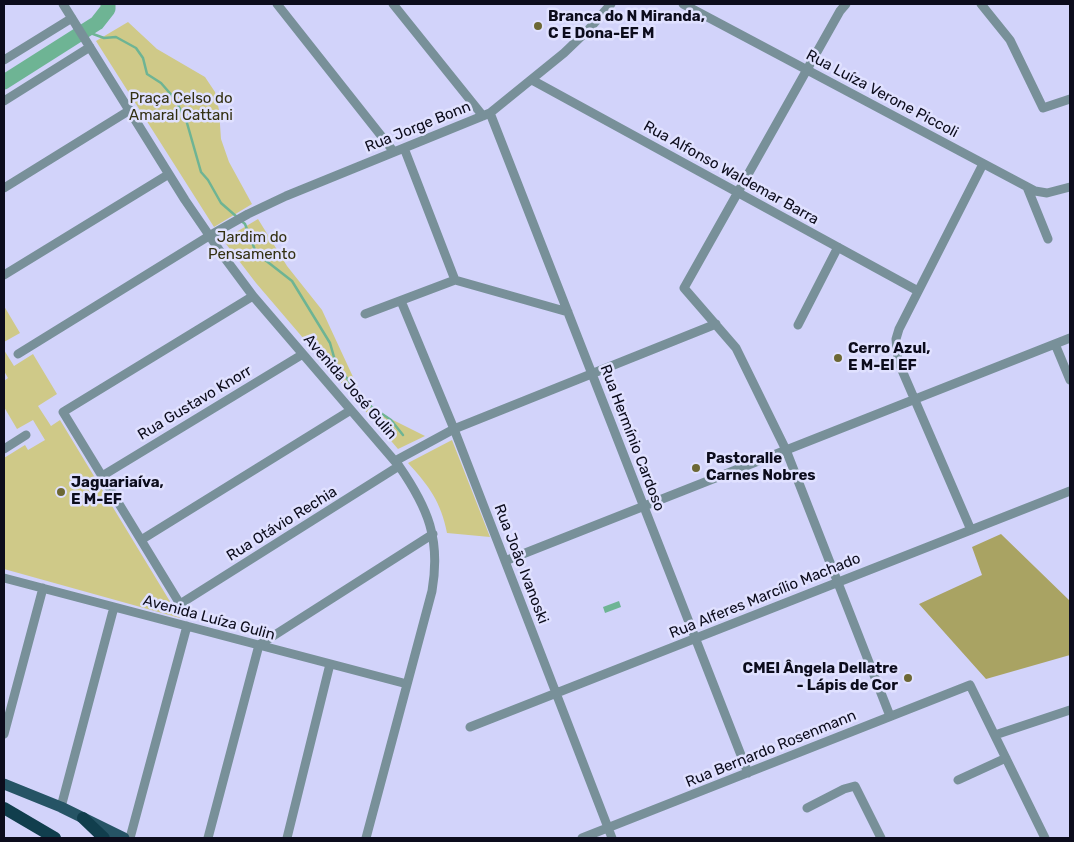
<!DOCTYPE html>
<meta charset="utf-8">
<style>
body{margin:0}
#map{position:relative;width:1074px;height:842px;overflow:hidden;background:#d2d3fa;font-family:Rubik,sans-serif}
canvas{display:block}
.frame{position:absolute;inset:0;border:5px solid #0c0c1c;pointer-events:none}
</style>
<div id="map">
<canvas width="1074" height="842"></canvas>
<div class="frame"></div>
</div>
<script>
const c = document.querySelector('canvas').getContext('2d');
c.lineJoin = 'round';
function fill(path, color) { c.fillStyle = color; c.fill(path, 'evenodd'); }
function stroke(path, color, width, dash) { c.strokeStyle = color; c.lineWidth = width; c.lineCap = dash ? 'butt' : 'round'; c.setLineDash(dash || []); c.stroke(path); }
function drawText(font, color, halo, rows, align = 'center') {
  c.font = font + ' Rubik,sans-serif'; c.lineWidth = 5; c.setLineDash([]); c.textBaseline = 'middle'; c.strokeStyle = halo; c.fillStyle = color; for (const [text, x, y, turn = 0] of rows) {
    c.save(); c.translate(x, y); c.rotate((+turn || 0) * Math.PI / 180); c.textAlign = isNaN(turn) ? turn : align; if (halo) c.strokeText(text, 0, 0); c.fillText(text, 0, 0); c.restore();
  }
}
fill(new Path2D(`
 M128,22L157,49L205,77L215,92L219,110L221,139L229,162L252,204L214,227L96,41Z
 M258,219L287,266L322,310L360,392L372,406L391,419L425,436L398,449L256,283L223,240Z
 M4,306L20,333L4,342Z
 M4,350L14,366L33,354L57,394L38,406L51,426L60,420L180,618L4,569V458L25,445L28,450L45,440L33,420L17,429L4,407V381L8,378L4,371Z
 M452,440L490,537L447,533C441,502 429,486 408,463Z`), '#cfc988');
fill(new Path2D(`
 M1001,534L1070,601V655L986,679L919,604L982,575L972,547Z`), '#a9a363');
fill(new Path2D(`
 M619,601L621,607L605,613L603,607Z`), '#6eb494');
stroke(new Path2D(`
 M85,31L104,38L116,37L136,48L143,58L147,74L161,83L175,99L187,123L201,172L208,180L221,203L245,224L255,250L260,256L292,281L330,343L336,364L359,394L369,405L391,420L403,435`), '#6eb494', 2.5);
stroke(new Path2D(`
 M4,82L97,23L108,9V4`), '#6eb494', 15);
stroke(new Path2D(`
 M63,4L185,200L224,257L253,296L399,466C428,508 441,539 432,591L366,838
 M277,4L394,152
 M393,4L483,116
 M683,4L1035,191L1047,193L1070,187
 M846,4L840,11L684,288L736,348L786,450L890,716
 M981,4L1010,40L1043,108L1070,99
 M4,60L72,18
 M532,80L918,291
 M4,101L90,47
 M490,113L748,773
 M404,148L455,280
 M1027,187L1048,239
 M4,188L130,110
 M4,275L169,174
 M253,296L63,412L180,604L399,466
 M401,301L454,429L612,838
 M365,314L455,280L568,312
 M798,325L838,247
 M1055,344L1070,380
 M18,354L209,236L248,214L286,196L490,113L564,53L589,29L611,4
 M4,449L26,435
 M395,461L454,429L716,324
 M102,476L303,354
 M971,530L898,361L896,339L899,329L983,164
 M141,540L351,410
 M505,561L1070,338
 M4,578L407,684
 M470,727L1070,491
 M4,734L43,588
 M995,735L1070,710
 M958,780L1006,758
 M61,807L114,607
 M807,808L844,789L855,786L881,838
 M130,838L187,626
 M208,838L259,645L433,534
 M287,838L330,664
 M582,838L970,685L1045,838`), '#789099', 9);
stroke(new Path2D(`
 M4,784L61,807L124,838`), '#265465', 11);
stroke(new Path2D(`
 M4,808L55,838
 M83,818L104,838`), '#113e4d', 12);
for (const [x, y, r, color] of [
 [538,26,5,"#6c6734"],
 [838,358,5,"#6c6734"],
 [696,468,5,"#6c6734"],
 [61,492,5,"#6c6734"],
 [908,678,5,"#6c6734"]
]) { const dot = new Path2D(); dot.arc(x, y, r, 0, 2 * Math.PI); c.fillStyle = color; c.fill(dot); stroke(dot, '#e0e1ff', 2); }
drawText('bold 15px', '#0c0c1c', '#e0e1ff', [
 ["Branca do N Miranda,",548,17],
 ["C E Dona-EF M",548,34],
 ["Cerro Azul,",848,349],
 ["E M-EI EF",848,366],
 ["Pastoralle",706,459],
 ["Carnes Nobres",706,476],
 ["Jaguariaíva,",71,483],
 ["E M-EF",71,500],
 ["CMEI Ângela Dellatre",898,669,"right"],
 ["- Lápis de Cor",898,686,"right"]
], 'left');
drawText('15px', '#0c0c1c', '#e0e1ff', [
 ["Rua Luíza Verone Piccoli",882,94,28],
 ["Rua Jorge Bonn",418,127,-22],
 ["Rua Alfonso Waldemar Barra",731,173,29],
 ["Avenida José Gulin",350,387,49],
 ["Rua Gustavo Knorr",195,403,-31],
 ["Rua Hermínio Cardoso",632,438,69],
 ["Rua Otávio Rechia",282,524,-32],
 ["Rua João Ivanoski",521,564,69],
 ["Rua Alferes Marcílio Machado",765,596,-22],
 ["Avenida Luíza Gulin",209,618,15],
 ["Rua Bernardo Rosenmann",771,749,-22]
]);
drawText('15px', '#333012', '#e0e1ff', [
 ["Praça Celso do",181,99],
 ["Amaral Cattani",181,116],
 ["Jardim do",252,238],
 ["Pensamento",252,255]
]);
</script>
